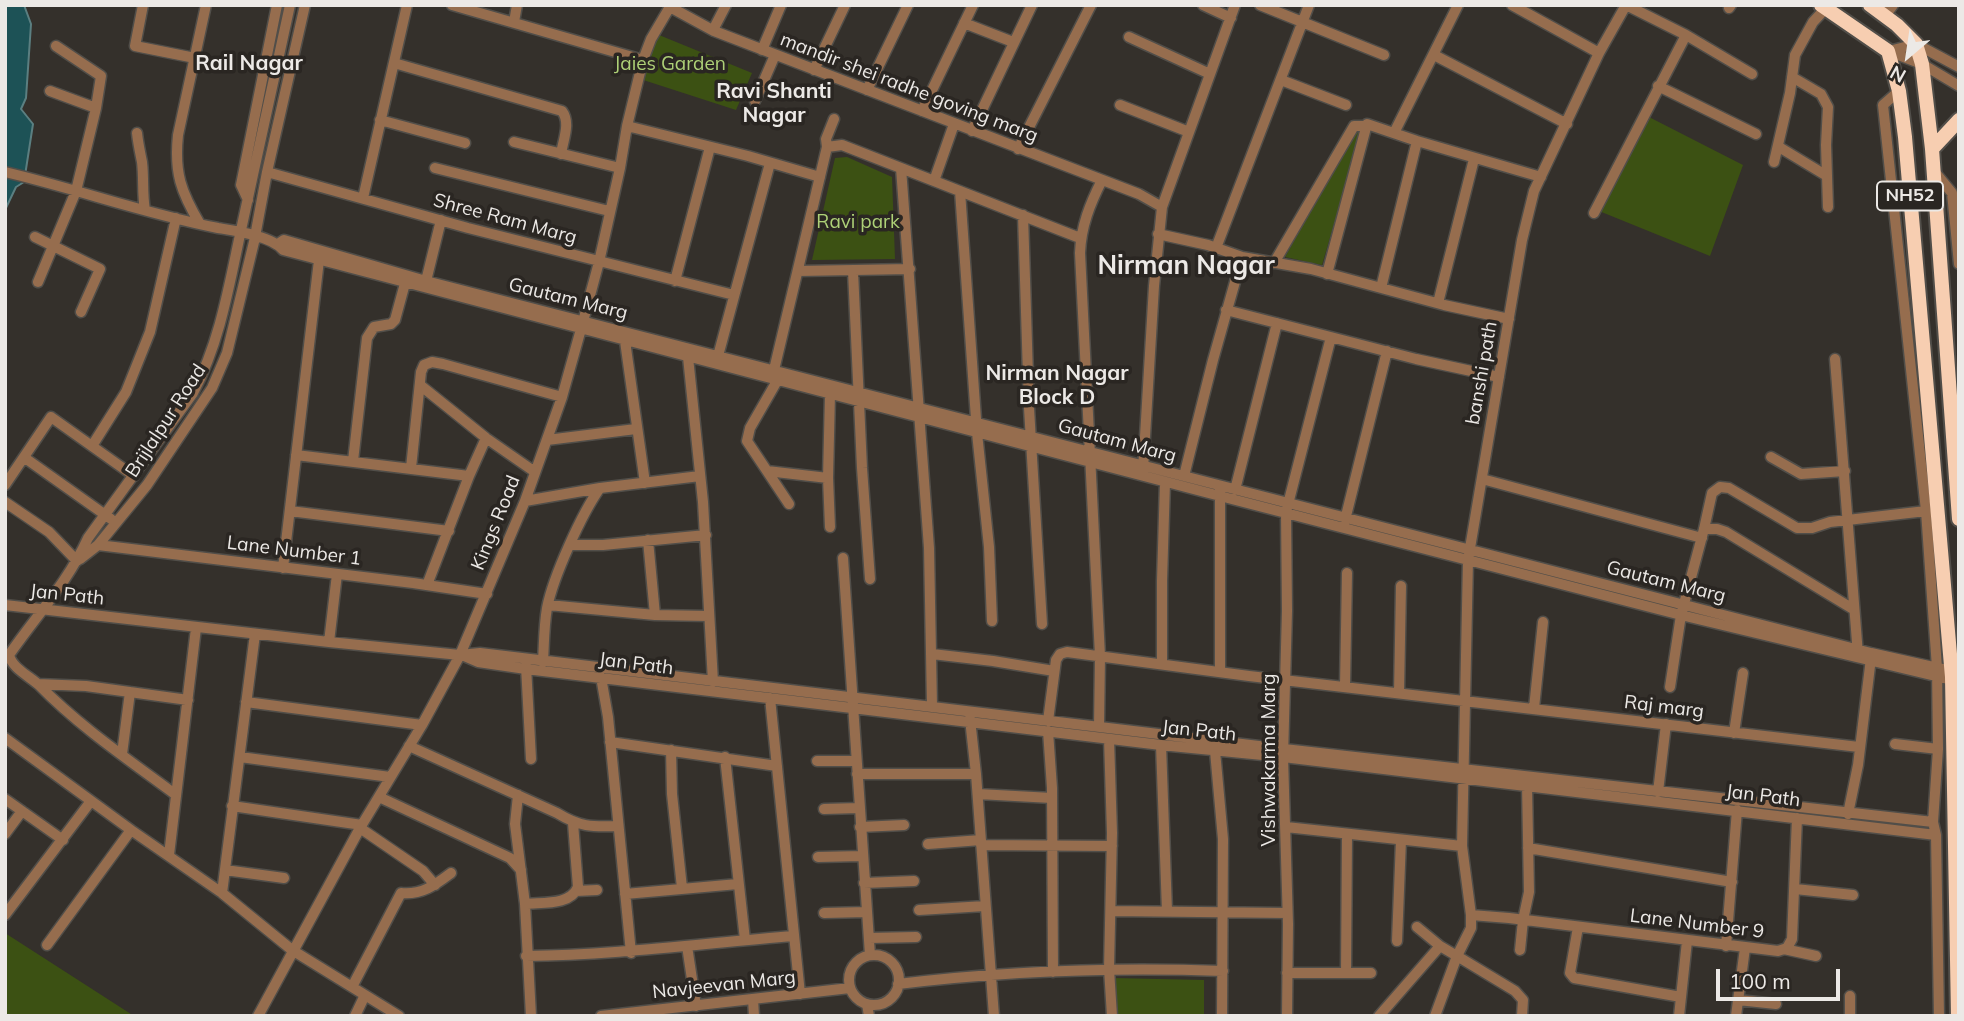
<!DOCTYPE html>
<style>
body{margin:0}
#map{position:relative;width:1964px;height:1021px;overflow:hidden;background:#34302b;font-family:Mulish,sans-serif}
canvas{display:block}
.frame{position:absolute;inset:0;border:7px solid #ece9e6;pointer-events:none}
.north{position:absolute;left:1873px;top:21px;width:70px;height:70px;-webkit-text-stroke:5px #2a2622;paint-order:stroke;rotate:209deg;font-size:19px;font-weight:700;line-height:28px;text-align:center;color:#ece9e6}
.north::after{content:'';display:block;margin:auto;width:24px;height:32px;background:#ece9e6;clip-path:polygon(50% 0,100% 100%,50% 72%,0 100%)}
.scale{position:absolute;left:1716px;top:969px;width:124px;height:32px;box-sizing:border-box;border:4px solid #ece9e6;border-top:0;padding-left:9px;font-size:21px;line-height:24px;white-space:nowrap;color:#ece9e6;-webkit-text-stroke:5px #2a2622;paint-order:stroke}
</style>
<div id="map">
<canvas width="1964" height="1021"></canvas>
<div class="frame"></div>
<div class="north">N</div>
<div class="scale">100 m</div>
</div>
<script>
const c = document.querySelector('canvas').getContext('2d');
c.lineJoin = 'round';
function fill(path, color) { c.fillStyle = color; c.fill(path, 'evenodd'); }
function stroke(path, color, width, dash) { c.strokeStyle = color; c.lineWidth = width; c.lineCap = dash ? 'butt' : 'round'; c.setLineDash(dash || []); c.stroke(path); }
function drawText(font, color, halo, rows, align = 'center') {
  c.font = font + ' Mulish,sans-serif'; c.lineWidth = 7; c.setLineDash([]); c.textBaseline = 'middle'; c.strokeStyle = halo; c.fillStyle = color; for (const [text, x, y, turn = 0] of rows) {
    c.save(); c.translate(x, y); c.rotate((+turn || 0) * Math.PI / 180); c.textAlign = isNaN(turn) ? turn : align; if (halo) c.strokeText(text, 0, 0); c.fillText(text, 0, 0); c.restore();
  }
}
fill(new Path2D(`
 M659,35L752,73L736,110L634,77Z
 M1647,116L1743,165L1710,256L1599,211Z
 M1356,131L1361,132L1322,265L1285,257Z
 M847,157L892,177L895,259L812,260L835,158Z
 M5,933L134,1016H5Z
 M1113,978L1204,980V1016H1114Z`), '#3c5113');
const water = new Path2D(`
 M5,5H24L31,24L26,98L21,109L33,124L24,182L16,187L5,210Z`);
fill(water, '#1d5256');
stroke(water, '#5b7f81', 2);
const minor = new Path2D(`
 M143,5L135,46L195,58
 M452,5L643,60
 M1203,5L1231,18
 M1260,5L1384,55
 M1512,5L1599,53
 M1626,5L1686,35L1752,74
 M670,7L714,31L1139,194L1162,207
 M1729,8L1731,5
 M1885,16L1893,5
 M514,22L517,5
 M964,23L1013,42
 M713,30L726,5
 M1129,37L1210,74
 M762,50L781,5
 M1888,51L1922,64L1959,86
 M1889,51L1916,44L1959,67
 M1434,55L1567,124
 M394,63L562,111C571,123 563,140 561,154
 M814,70L845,5
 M1792,77L1821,94L1828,107L1826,145L1828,207
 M1281,80L1346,105
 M1658,86L1756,134
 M867,90L908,5
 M50,91L96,108
 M1899,91L1883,105L1926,511L1937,668L1938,749L1933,822L1936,835L1939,1016
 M755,101L775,55
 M1120,105L1189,132
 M922,111L973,5
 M380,120L465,143
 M627,126L748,156L820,177
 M972,131L1032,5
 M137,133C138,143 140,152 142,162C144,178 142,194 145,210
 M1394,133L1458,5
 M514,142L620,168
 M827,147L826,139L834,119
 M1779,147L1827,176
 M1018,149L1091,5
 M1774,162L1790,93L1795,55L1813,22L1826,8
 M435,168L609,211
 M901,168L929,548L932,706
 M1934,171L1952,193L1959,264
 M5,172C77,189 146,214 218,228C236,231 272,236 283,250L1220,496L1681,615L1952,680
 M267,172L468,228L734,295
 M934,181L954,124
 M960,191L977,433L989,547L992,621
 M363,198L407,5
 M248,200L241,185L277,5
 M1594,213L1686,35
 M1023,215L1029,408L1042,624
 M200,224C181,192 174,173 178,135L206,5
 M1158,234L1208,245L1242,257L1311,269L1444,305L1509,319
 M35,237L100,269L81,312
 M278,244L284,240L426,281L1871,653L1951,671
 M1216,248L1309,5
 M1274,263L1354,126H1367
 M798,271L910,269
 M853,271L862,468L870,579
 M1327,274L1367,124L1417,141L1541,177
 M426,281L441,220
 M675,281L710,147
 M38,282L76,191L96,108L101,76L56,46
 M1381,288L1417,141
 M1438,303L1474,159
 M1226,310L1416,359L1499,377
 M625,341L645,483
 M718,356L770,163
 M688,357L703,502L713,682
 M1835,359L1858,655
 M774,370L827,147L842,145L1080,238
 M777,381L750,428L747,441L789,504
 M420,385L486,438L535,472
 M547,440L636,429
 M92,446L126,392L150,332L176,218
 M296,455L469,476
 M1771,457L1801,474L1845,471
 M25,458L111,519
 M353,461L367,338L374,327L391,324L395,320L407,276
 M411,468L421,372L424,365L432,362L443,364L562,397
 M1143,470L1154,286L1162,207L1235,5
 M767,471L828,478
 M1184,476L1213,360L1242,257
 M1482,479L1702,538
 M5,485L51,417L134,476
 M1235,490L1277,323
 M525,501L600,488L700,476
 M5,502L49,532L77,561
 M290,511L449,531
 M1344,524L1387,351
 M830,527L828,478L830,394
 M1704,529H1717L1726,532L1853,609
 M648,540L655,615
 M98,545L413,583L487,594
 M570,545H603L706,535
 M843,558L870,955
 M80,559L98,545L147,485L212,388L227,353L254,242L267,172L305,5
 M283,568L319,260
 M427,585L469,476L486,438
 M5,605L329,642L460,655L480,653L1284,749L1933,822
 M548,605L655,615L709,616
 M329,642L337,574
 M932,654L993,661L1054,671
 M464,656L478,662L526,669L1161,745L1283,757L1936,835
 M543,662C544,644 544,625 547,608C553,577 582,513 600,488
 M1162,664V581L1165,482
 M526,666L531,759
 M1220,672V490
 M601,677L608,717L631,953
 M38,684L86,686L188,700
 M1345,686L1347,573
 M1670,687L1681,615L1704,529L1712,493L1720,487L1729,488L1797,528H1812L1830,522L1926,511
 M1399,693L1401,586
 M770,698L800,994
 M246,702L422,725
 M1534,708L1543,622
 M970,719L976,774L994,1016
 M1048,721L1056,660L1060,654L1067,652L1249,676L1859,747
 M1099,727L1100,656L1080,253C1081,226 1090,204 1102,180
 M1048,731L1052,788L1053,972
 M1734,733L1743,673
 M5,738L131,830L222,893L292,950L399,1016
 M1109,739L1112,833L1109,969L1112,1016
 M610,742L777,766
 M1895,744L1938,749
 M1161,745L1167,911
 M409,746L557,813C580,827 591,827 618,826
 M671,750L672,794L682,888
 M1215,751L1223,839L1222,1016
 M122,754L130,692
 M240,757L390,777
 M725,757L745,940
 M817,761H856
 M857,774H976
 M1658,792L1666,724
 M978,794L1052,798
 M176,795C129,760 80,727 39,685C29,676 12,668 9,655C36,616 68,582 88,538L193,393C220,342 229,286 241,230C257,155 273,80 290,5
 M518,795L515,824L525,904L531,1016
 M379,797L510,858L521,870
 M5,799L63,840
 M232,806L362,825
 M824,809L859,808
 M1848,814L1858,765L1871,658
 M860,827L904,825
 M1286,827L1462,846
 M360,828L423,871L435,885
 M5,834L22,811
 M928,844L981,840
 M981,845L1112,846
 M1528,848L1732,882
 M169,855L196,628
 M818,857L862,856
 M225,870L284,878
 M864,883L914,881
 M1795,889L1853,895
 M576,891L597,890
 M222,893L255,634
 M625,894L738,884
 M525,904C542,902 570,906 578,887L573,823
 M919,910L985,906
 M1111,911L1287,913
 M824,913L867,912
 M5,915L91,801
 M1471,915L1509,918L1778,951L1787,948L1792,939L1797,818
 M1417,927L1440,946L1457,956L1435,1016
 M1578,927L1570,973L1574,978L1681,997
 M869,938L916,937
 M1397,941L1401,840
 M47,945L131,830
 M687,946L696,1006
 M1726,946L1737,810
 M1784,949L1816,956
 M1520,950L1523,920L1529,892L1527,785
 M849 980a25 25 0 1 1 50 0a25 25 0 1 1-50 0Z
 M526,956C616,955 705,943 794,936
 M1287,973H1371
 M1346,973L1347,835
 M898,984C1006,971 1115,967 1223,971
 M352,987L401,893C422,895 435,885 451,873
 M1850,996V1016
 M753,999L754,1016
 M1738,1000L1776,1004
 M867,1004L869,1016
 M258,1016L360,828L422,725L460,655L525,501L562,397L581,329L599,262L620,168L627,126L643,60L651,39L671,5
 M355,1016L365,995
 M601,1016L850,988
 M1287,1016L1288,924L1283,757L1287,611L1286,512L1331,337
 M1379,1016L1440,946
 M1522,1016L1523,1000L1515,991L1457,956L1471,928V915L1462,846L1468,560L1522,240L1534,191L1599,53L1626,5
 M1679,1016L1687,941
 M1736,1016L1745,948`);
const highway = new Path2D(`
 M1821,5L1888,51L1899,91L1905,137L1952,677L1958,1016
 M1870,5L1897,25L1916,44L1922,64L1932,149L1959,519
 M1932,149L1959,120`);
stroke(minor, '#514e49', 13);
stroke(highway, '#514e49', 18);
stroke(minor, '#966d4e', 10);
stroke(highway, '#f7ceb1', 14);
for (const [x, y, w] of [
 [1910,196,66]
]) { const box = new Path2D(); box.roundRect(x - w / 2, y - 14.5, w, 29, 5); c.fillStyle = '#2a2622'; c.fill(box); stroke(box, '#ece9e6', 2); }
drawText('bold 18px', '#ece9e6', null, [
 ["NH52",1910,196]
]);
drawText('19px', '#aed177', '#2a2622', [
 ["Jaies Garden",670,64],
 ["Ravi park",858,222]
]);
drawText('19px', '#ece9e6', '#2a2622', [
 ["mandir shei radhe goving marg",909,88,21],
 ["Shree Ram Marg",505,219,15],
 ["Gautam Marg",568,299,14],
 ["banshi path",1482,373,-80],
 ["Brijlalpur Road",166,421,-57],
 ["Gautam Marg",1117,441,15],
 ["Kings Road",496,523,-68],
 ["Lane Number 1",294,551,7],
 ["Gautam Marg",1666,582,14],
 ["Jan Path",67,595,6],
 ["Jan Path",636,664,7],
 ["Raj marg",1664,707,7],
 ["Jan Path",1199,731,6],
 ["Vishwakarma Marg",1269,760,-90],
 ["Jan Path",1763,796,7],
 ["Lane Number 9",1697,924,7],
 ["Navjeevan Marg",724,985,-6]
]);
drawText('bold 21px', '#ece9e6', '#2a2622', [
 ["Rail Nagar",249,64],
 ["Ravi Shanti",774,92],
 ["Nagar",774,116],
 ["Nirman Nagar",1057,374],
 ["Block D",1057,398]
]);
drawText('bold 26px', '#ece9e6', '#2a2622', [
 ["Nirman Nagar",1186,266]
]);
</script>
